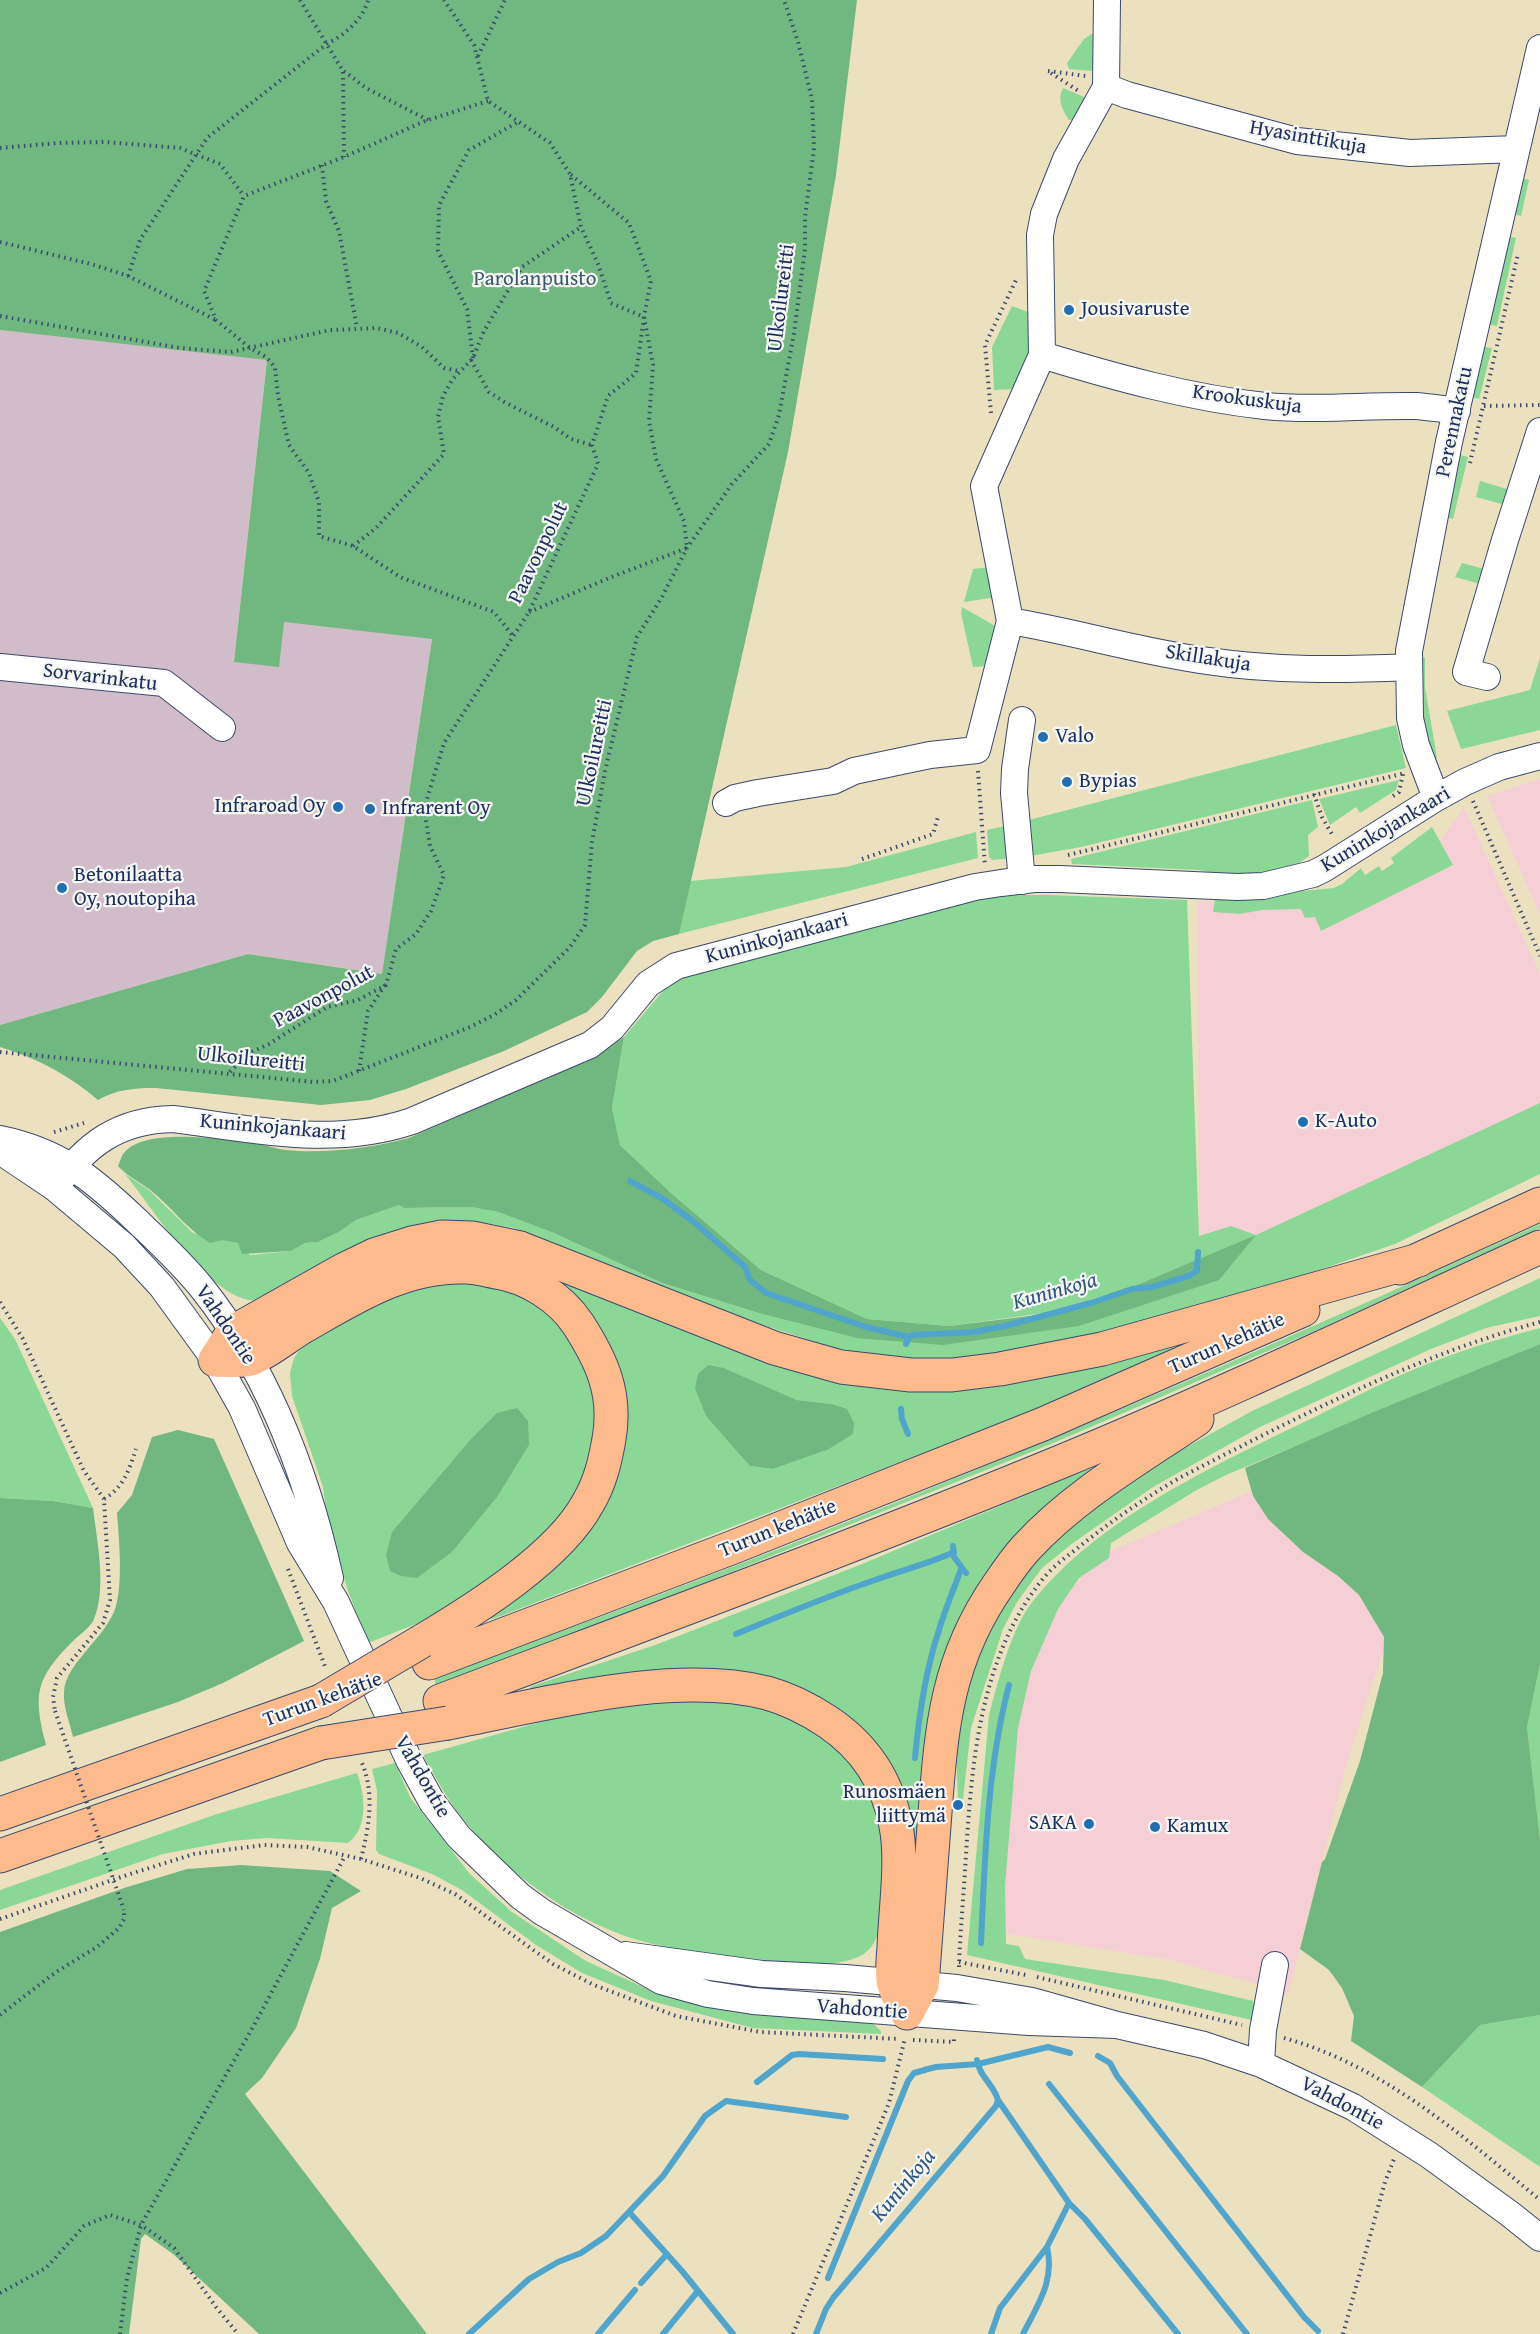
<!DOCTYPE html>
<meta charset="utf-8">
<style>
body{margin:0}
canvas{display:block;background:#ebe1bf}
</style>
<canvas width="1540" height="2334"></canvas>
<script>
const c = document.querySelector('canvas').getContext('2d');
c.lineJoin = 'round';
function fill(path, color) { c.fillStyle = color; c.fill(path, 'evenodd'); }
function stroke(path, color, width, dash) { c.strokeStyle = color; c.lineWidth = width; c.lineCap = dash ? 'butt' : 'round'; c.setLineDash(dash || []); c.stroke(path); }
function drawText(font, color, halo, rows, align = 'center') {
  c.font = font + ' "Gentium Book Plus",serif'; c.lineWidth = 4.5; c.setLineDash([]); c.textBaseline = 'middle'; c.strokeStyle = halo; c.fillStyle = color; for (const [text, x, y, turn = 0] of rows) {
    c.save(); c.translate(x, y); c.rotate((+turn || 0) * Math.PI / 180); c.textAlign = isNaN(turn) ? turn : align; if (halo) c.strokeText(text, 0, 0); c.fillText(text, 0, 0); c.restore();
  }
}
fill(new Path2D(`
 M1540,779V914L1487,796Z
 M1464,807L1540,974V1103L1256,1235L1231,1226L1199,1236L1198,901L1335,907L1419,871Z
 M1250,1492L1268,1519L1303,1552L1338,1576L1359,1595L1384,1637V1649L1348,1759L1288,1995L1249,1982L1170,1960L1003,1933L1010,1759L1018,1702L1049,1622L1073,1587L1103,1554Z`), '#f6cfd6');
fill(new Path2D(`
 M0,330L267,359L234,662L284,622L432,638L382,974L248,954L0,1025Z`), '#d1bdc9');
fill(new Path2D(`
 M1093,33H1098L1095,65L1092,71L1069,69L1067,63L1084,39Z
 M1063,88L1084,97V106L1077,120H1069C1062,109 1057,100 1063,88Z
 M1521,178L1529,180L1521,216L1513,214Z
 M1507,236L1516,238L1497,326L1488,324Z
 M1012,306L1031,313L1032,352L1015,389L994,390L992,347Z
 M1484,347L1492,348L1479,399L1472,397Z
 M1460,455L1468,457L1453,519L1445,517Z
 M1480,481L1514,491L1509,506L1476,497Z
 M1462,563L1488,570L1484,585L1455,577Z
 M989,567L996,597L964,602L973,569Z
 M962,607L997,627L988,666L973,667L961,613Z
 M1419,655L1425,658V687L1437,758L1433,760C1424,725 1419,692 1419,655Z
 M1540,658V730L1461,749L1447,711L1530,690Z
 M1396,725L1406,768L1081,847L1030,856L1021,822Z
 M1399,780L1396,790L1360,813L1356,807L1330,825L1319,799Z
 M1312,800L1318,827L1308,835L1309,856L1299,863L1262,873L1228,876L1199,870L1072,864L1071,859Z
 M1014,824L1013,858L992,860L989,857L987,830Z
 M1432,827L1453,865L1321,931L1315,917L1305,918L1301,909L1262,910L1240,914L1213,912L1215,899L1334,888L1342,884L1361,868L1365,875L1379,866L1382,871L1394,863L1391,858Z
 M976,832L978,858L679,934L690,881L846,867Z
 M1013,895H1047L1187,900L1199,1236L1231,1226L1256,1235L1540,1103V1174L1395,1244L1246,1295L1085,1340L947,1361L853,1354L738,1317L655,1286L514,1228L480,1222L435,1226L271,1296C265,1298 256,1301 249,1300C204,1291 153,1209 125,1174L149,1190L193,1233L239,1243L250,1255L291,1251L305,1243L318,1242L339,1232L356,1220L399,1205L404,1208L471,1207L498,1212L554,1233L662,1283L762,1314L856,1338L1079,1326L1255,1236L1081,1308L949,1326L867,1319L761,1270L670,1192L620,1145L612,1108L624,1037L668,985L690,974L984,898Z
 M1540,1224V1228L1310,1333L1051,1444L437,1690L434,1678C516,1647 600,1618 682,1586C972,1476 1258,1353 1540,1224Z
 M477,1249L833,1376L1214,1334L1048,1405L493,1619H486L625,1438L535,1275ZM724,1368L797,1400L832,1404L827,1450L773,1469L750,1466Z
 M1540,1278V1316L1486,1328L1431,1349L1260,1427L1153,1487L1073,1543L1042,1568L1017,1602L1003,1629L971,1728L963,1799L958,1800L955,1730L973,1656L1012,1586L1073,1520L1145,1470L1252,1411Z
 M422,1281L504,1283L552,1313L578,1343L600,1413L589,1484L521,1561L431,1618L368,1643L348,1591L328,1527L323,1487L292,1396L290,1373L294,1358L305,1342ZM529,1445L498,1496L453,1551Z
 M0,1318L15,1339L93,1508L53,1501L0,1498Z
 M1540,1328V1344L1226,1475L1195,1491L1111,1543L1109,1558L1079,1578L1058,1609L1031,1671L1018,1728L1005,1886L1006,1944L1019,1946L1025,1959L1164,1980L1253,2001L1256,2021L967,1955L989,1715C998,1682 1011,1628 1033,1601C1099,1519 1207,1469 1300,1424C1338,1406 1376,1385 1415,1369C1455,1352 1498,1339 1540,1328Z
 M1112,1459L990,1573L920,1865L912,1869L835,1710L528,1690L532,1686L658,1644L862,1564Z
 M1540,1665V1840L1527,1727Z
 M688,1697L782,1710L854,1757L885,1824L880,1929C876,1940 872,1949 862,1955C819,1980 672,1952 625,1936C592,1924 561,1907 533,1886C505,1865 473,1834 453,1806C442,1790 433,1772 423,1755L583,1710Z
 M395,1763L410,1797L470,1874L512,1912L586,1961L654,1992L702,2004L869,2020L881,2031V2034L753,2028L651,2001L582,1973L536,1945L462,1890L432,1874L379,1854L376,1850L377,1791L372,1769Z
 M357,1773C365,1794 369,1828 348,1843L267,1838L231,1841L163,1854L0,1910V1890L217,1814Z
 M1540,2015V2167L1422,2087L1480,2025Z`), '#8bd896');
fill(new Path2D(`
 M0,0H857L836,175L788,452L679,934L653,941L637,951L602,997L587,1012L504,1051L406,1089L370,1100L321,1105L156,1088C134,1088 118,1089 98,1100C69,1075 37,1058 0,1047V1025L248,954L382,974L432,639L284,622L279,667L234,662L267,360L0,330Z
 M624,1037L612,1108L620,1145L670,1192L761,1270L867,1319L949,1326L1077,1310L1256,1235L1219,1280L1079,1326L943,1345L856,1338L762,1314L662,1283L554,1233L498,1212L471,1207L404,1208L399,1205L356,1220L339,1232L318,1242L305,1243L291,1251L242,1254L238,1243L222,1240L210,1243C186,1229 171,1206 149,1189C138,1181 127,1176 118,1166C120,1162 121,1156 124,1153C145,1126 227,1140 258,1144C267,1145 276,1149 285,1150C325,1154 371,1148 409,1138L592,1058Z
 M1540,1344V1665L1527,1727L1540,1840V2015L1480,2025L1422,2087L1351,2041L1354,2016L1342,1988L1329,1970L1300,1949L1322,1862L1325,1859L1360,1761L1383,1673L1384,1637L1359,1595L1338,1576L1303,1552L1268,1519L1253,1496L1245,1468L1369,1414Z
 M708,1365L724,1368L797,1400L832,1404L847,1409L854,1423L853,1434L827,1450L773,1469L750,1466L706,1416L695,1388L698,1374Z
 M517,1408L528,1421L529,1445L498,1496L453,1551L417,1578L401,1576L390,1571L386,1555L392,1532L472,1438L497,1413Z
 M178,1430L214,1439L304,1641L223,1683L178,1702L73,1737C70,1723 63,1707 64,1692C65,1663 108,1636 116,1606C123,1580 119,1540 117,1513L132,1495L152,1437Z
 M0,1498L53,1501L93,1508C97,1541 107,1588 94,1619C91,1627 79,1635 72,1642C35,1679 33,1695 46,1745L0,1762Z
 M241,1865L330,1871L361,1891L332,1908L320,1959L296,2028L262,2078L245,2094L427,2334H259L173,2254L145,2234L141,2239L129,2334H0V1932L124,1888L187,1869Z`), '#70b87f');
stroke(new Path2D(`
 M630,1181L663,1199L694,1222L745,1267L750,1280L766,1293L866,1327L909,1337
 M906,1344L909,1337L913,1335L974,1332L1005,1326L1091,1303L1132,1289L1152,1287L1189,1276L1197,1271L1198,1252
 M901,1409L902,1419L908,1434
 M953,1546L954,1557L966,1573
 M736,1634C782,1615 828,1596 875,1580C902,1570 928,1564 954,1552
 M915,1758C919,1714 925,1672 939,1630C945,1609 954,1589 961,1569
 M981,1943C985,1857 987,1769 1009,1685
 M1098,2056L1110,2063L1117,2076L1304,2317L1318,2331
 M924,2070L936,2067L978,2064L1048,2047L1070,2053
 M757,2082L792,2055L799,2054L883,2059
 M1049,2084L1247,2334
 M998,2100L1069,2203L1085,2219L1178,2334
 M630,2213L682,2271L733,2334
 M828,2278L908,2081L914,2073L925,2070
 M641,2283L667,2254
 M469,2334L529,2279L558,2262L581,2253L606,2236L663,2176L705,2116L726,2101L846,2117
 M598,2334L635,2290
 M663,2334L698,2291
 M816,2334L826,2309L833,2298L996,2106L998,2100C994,2085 979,2076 977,2060
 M991,2334L1000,2308L1047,2247L1069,2203
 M1023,2334C1038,2304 1055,2281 1047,2247`), '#4fa5cb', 6);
const minor = new Path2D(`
 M1106,87L1127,95L1297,141L1410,153L1516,149
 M1042,355C1114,377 1190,398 1265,406C1315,411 1365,405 1416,406C1429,407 1443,409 1457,411
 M1010,621C1076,632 1141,652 1208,661C1274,671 1342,670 1409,667
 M0,667L164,683L222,728
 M1487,677L1466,672L1505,540L1540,431
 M1436,798L1416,745L1410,718L1409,651L1449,442L1540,48
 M726,803L735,798L758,793L833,781L854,771L930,755L977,750L1010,621L984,486L1042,355L1040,235L1044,214L1066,159L1106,87L1107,0
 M1022,881L1014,793L1015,769L1022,720
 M0,1139C59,1151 92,1178 135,1219C158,1241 182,1263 202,1288C268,1371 307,1475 330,1578
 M0,1151L55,1188L124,1246L162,1287L215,1360L242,1408L300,1543L336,1602L409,1760L432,1802L459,1837L520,1896L542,1912L661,1981L708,1994L753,2001L1029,2022L1117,2025
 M55,1188C85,1145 118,1120 173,1119C254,1129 332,1148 412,1121L590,1045L612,1028L648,984L676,966L975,887L1001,883L1034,879H1060L1237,887L1263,886L1313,874L1325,868L1436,798L1465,782L1499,767L1540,756
 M625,1955L762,1974L845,1978L957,1988L1032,2001L1117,2025L1204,2045L1261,2064L1353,2107L1429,2155L1510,2214L1540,2238
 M1261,2064L1263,2030L1275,1965`);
const highway = new Path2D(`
 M1400,1268L1540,1204
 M215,1360L233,1332L345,1269L374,1255L412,1243L442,1237L472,1238L520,1248L774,1348L841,1367L911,1375H952L1000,1369L1102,1349L1419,1260
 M215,1360C225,1360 241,1362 251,1359C268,1352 285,1338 301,1328C352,1299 403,1265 465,1267C475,1267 486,1270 496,1272C528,1277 560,1297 578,1324C602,1361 617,1394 609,1439C605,1462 600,1483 588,1503C559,1557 474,1610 422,1641
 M429,1663L731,1548L1043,1424L1303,1310
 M440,1701C649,1622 859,1545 1065,1460C1225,1394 1382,1319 1540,1247
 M448,1723C544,1705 671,1669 767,1693C789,1699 810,1710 828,1722C865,1747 888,1782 896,1826C903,1862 895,1911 894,1948C893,1959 892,1970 893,1980C894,1991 903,2003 907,2013
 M0,1814L321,1701
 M0,1856L321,1743
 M907,2013L922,1985C926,1932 930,1879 934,1826C941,1734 944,1663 999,1584C1007,1572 1016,1559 1026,1548C1075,1495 1138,1459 1197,1419`);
stroke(minor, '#3a4a6d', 28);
stroke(highway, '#3a4a6d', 35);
stroke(new Path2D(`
 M300,0L343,71L344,157
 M478,56L505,0
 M344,71L366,88L428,120
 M1048,71L1086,76
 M1051,73L1080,92
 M488,101L425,121L344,157L244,196L204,291L216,320L250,348L266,357L275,367L278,396L289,445L309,473L319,502V536L353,546L400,577L494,612L513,636
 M0,148L59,143L105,142L180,148L220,164L244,196
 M322,165L326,201L339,231L357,328
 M0,242L91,264L128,276L216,320
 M128,276L140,240L207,138L328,43C345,35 363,19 368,0
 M0,316L180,348L231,352L330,330L377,328L398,333L422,347L444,368L459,371
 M473,358L467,309L438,251L439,205L469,150L518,122
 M471,360L489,392L506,403L554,427L571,439L592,445
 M1484,406L1540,405
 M991,413L985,345L1017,278
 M1470,463L1518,254
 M353,546L376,528L444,454L438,417L443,396L452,380L473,358L484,331L522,267L581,227
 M529,612L609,578L687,548L684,521L656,459L649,421L653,365L644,317L651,281L629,223L570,174
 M978,771L985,866
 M1314,794L1322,817L1333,836
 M1393,796L1399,792L1403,774
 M1473,801L1540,956
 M1068,855L1405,773
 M862,859L933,834L938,817
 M0,1052L314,1082L333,1081L470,1027L494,1015L516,1000L570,947L585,925L592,842L605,771L637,637L662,597L687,548L732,484L769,444L779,415L794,333L805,249V217L814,148L812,99L798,42L784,0
 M359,1071L368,1011L385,985
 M230,1072L247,1054L269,1044L327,1007L358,1000L386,985L396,949L416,934L431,911L444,875L430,846L424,809L444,743L529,612L598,464L592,445L608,396L636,373L644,317L611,303L598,264L581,227L570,174L550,143L488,101L474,45L444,0
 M54,1132L84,1123
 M0,1302L23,1339L84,1471L104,1499L110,1600L103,1623L57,1678L53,1697L55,1711
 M104,1499C124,1487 129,1470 136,1449
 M288,1569L326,1669
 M361,1859C369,1826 375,1795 362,1763
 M0,1919L127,1875L194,1854L264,1845L307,1847L361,1859L420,1878L455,1894L553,1964L594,1985L676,2016L760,2032L899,2039
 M959,1962L1026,1975
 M959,1967C960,1935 963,1903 965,1871C971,1772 977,1661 1042,1580C1052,1567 1066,1557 1079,1547C1111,1521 1145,1498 1181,1477C1296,1418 1414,1356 1540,1322
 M1037,1977L1242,2025
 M0,2015L56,1972L97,1947L119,1928L124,1919V1910
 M1284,2038C1382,2065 1463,2136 1540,2200
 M913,2040L954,2042V2037
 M0,2293L46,2268L84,2226L110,2215L141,2225L174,2248L216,2307L238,2334
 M120,2334L127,2278L141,2225L253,2027L345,1856
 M793,2334L889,2103L905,2038
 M1343,2334L1385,2182L1394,2159`), '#3a4a6d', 4, [1.5, 4.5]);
stroke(minor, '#fff', 26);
stroke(highway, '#fcba8d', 33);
const highwayBridge = new Path2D(`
 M321,1701L422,1641
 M321,1743L448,1723`);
stroke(highwayBridge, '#3a4a6d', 35, []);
stroke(new Path2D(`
 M55,1711L124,1910`), '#3a4a6d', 4, [1.5, 4.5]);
stroke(highwayBridge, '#fcba8d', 33);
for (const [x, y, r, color] of [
 [1069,310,6,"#1f6fb2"],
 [1043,737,6,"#1f6fb2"],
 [1067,782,6,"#1f6fb2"],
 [338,807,6,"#1f6fb2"],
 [370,809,6,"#1f6fb2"],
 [62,888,6,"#1f6fb2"],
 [1303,1122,6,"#1f6fb2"],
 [958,1805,6,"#1f6fb2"],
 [1089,1824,6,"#1f6fb2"],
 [1155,1827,6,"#1f6fb2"]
]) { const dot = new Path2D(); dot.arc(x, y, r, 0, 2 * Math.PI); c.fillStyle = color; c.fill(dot); stroke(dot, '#f6f6f2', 2); }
drawText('21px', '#1b2f5e', '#f6f6f2', [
 ["Hyasinttikuja",1308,138,10],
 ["Ulkoilureitti",782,298,-83],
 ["Krookuskuja",1247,400,8],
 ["Perennakatu",1455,422,-78],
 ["Paavonpolut",539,553,-64],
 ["Skillakuja",1208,659,9],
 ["Sorvarinkatu",100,678,7],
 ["Ulkoilureitti",595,753,-78],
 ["Kuninkojankaari",1386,830,-31],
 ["Kuninkojankaari",777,939,-15],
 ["Paavonpolut",324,997,-28],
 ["Ulkoilureitti",251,1060,6],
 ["Kuninkojankaari",273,1128,5],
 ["Vahdontie",225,1325,56],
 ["Turun kehätie",1227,1344,-24],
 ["Turun kehätie",778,1529,-22],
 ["Turun kehätie",323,1700,-20],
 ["Vahdontie",422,1777,60],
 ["Vahdontie",862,2010,4],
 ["Vahdontie",1342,2104,28]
]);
drawText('21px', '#37596c', '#f6f6f2', [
 ["Parolanpuisto",535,280]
]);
drawText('21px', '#1b2f5e', '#f6f6f2', [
 ["Jousivaruste",1081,310],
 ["Valo",1055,737],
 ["Bypias",1079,782],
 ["Infraroad Oy",326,807,"right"],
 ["Infrarent Oy",382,809],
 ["Betonilaatta",74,876],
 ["Oy, noutopiha",74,900],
 ["K-Auto",1315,1122],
 ["Runosmäen",946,1793,"right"],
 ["liittymä",946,1817,"right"],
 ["SAKA",1077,1824,"right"],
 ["Kamux",1167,1827]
], 'left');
drawText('italic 22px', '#2d5884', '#f6f6f2', [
 ["Kuninkoja",1055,1292,-16],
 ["Kuninkoja",904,2186,-50]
]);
</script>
